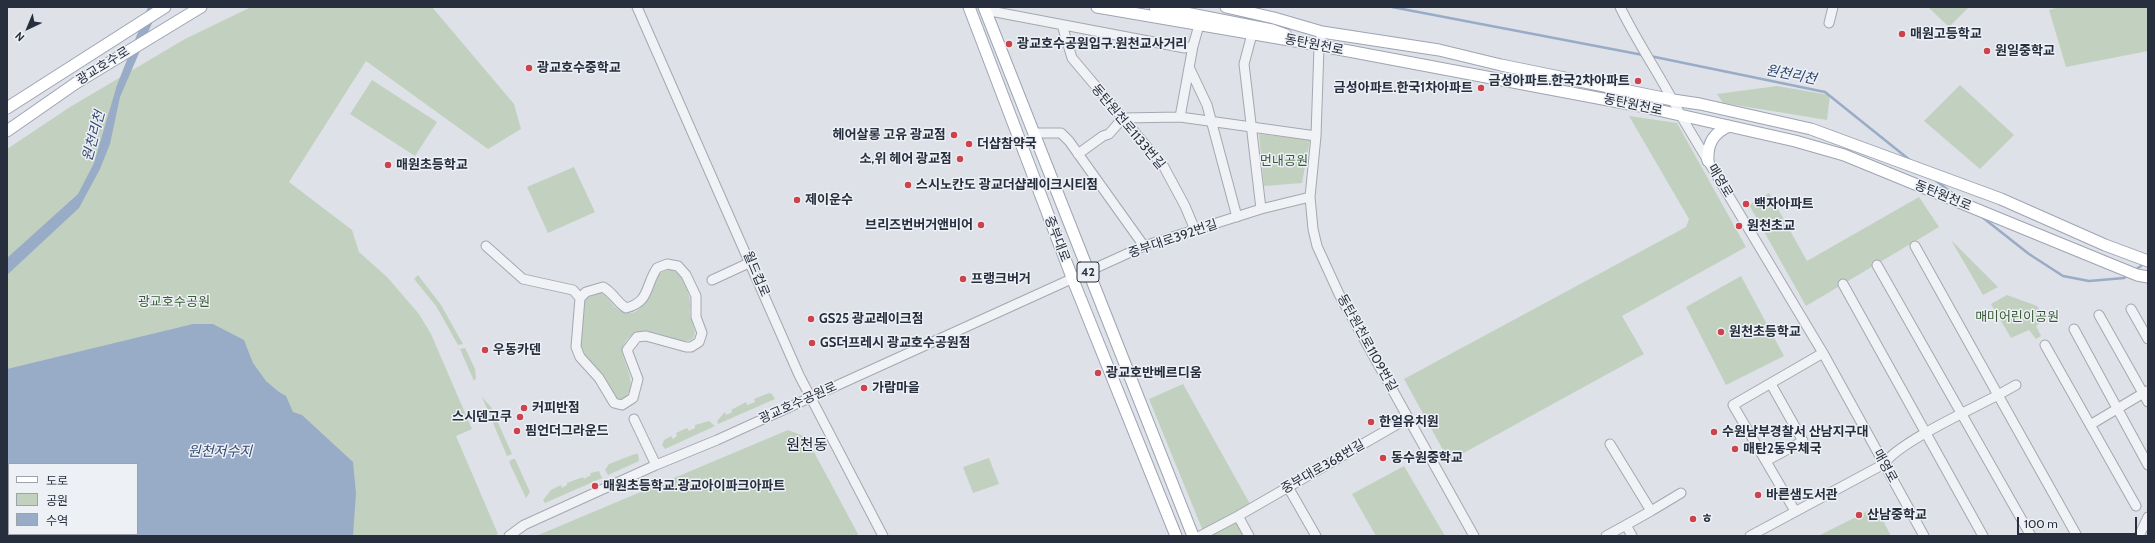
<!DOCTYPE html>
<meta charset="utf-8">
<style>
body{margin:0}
#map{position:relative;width:2155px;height:543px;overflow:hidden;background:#dee1e7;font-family:Cabin,"Noto Sans KR",sans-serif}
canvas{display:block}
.frame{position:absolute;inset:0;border:8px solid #272e3e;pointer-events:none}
.legend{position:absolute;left:8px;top:463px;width:130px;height:72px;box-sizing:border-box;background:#edf0f5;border:1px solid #9ea2ac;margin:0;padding:5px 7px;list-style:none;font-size:12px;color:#272e3e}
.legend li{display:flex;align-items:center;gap:8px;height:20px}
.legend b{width:20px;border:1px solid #9ea2ac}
.north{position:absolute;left:8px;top:8px;width:40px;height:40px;-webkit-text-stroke:3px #edf0f5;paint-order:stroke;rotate:224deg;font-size:11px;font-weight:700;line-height:16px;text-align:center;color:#272e3e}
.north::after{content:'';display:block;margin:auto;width:14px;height:18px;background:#272e3e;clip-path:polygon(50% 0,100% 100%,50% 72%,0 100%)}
.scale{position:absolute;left:2017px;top:517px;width:120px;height:18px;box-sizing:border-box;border:2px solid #272e3e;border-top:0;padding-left:5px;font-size:12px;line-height:14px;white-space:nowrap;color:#272e3e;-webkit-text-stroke:3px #edf0f5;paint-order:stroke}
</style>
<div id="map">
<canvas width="2155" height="543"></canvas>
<div class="frame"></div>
<ul class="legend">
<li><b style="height:5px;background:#fff"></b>도로</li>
<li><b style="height:11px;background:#c2d1bf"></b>공원</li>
<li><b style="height:11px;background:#99acc7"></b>수역</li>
</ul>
<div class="north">N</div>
<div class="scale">100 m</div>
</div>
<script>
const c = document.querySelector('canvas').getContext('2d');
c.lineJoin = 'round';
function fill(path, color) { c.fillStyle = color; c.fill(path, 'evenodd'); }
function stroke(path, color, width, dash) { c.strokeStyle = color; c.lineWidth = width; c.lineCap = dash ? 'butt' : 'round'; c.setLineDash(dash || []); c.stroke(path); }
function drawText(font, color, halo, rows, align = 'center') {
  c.font = font + ' Cabin,"Noto Sans KR",sans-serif'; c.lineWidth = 3; c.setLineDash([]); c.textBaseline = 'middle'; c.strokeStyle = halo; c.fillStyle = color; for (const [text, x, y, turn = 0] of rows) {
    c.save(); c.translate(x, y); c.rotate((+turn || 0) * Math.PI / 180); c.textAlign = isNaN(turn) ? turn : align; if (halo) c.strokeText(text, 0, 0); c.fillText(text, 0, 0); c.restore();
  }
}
fill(new Path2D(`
 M251,7H432L514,104L521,129L488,149L366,61L289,182L352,230L359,252L387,277L419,314L431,334L472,429L456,436L498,534L495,536H7V149L70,107L185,39ZM9,464H137V534H9Z
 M1928,7H1969L1949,27Z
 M2059,7H2148V51L2066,67L2049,10Z
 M372,80L437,122L415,156L350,114Z
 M1960,85L2014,135L1980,169L1924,121Z
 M1777,86L1830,95L1827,120L1723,103L1717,94Z
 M1629,116L1677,123L1746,247L1622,316L1644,354L1449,461L1404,379L1686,227L1689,219Z
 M1259,134L1310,140L1302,183L1264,186Z
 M574,167L595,212L548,233L527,187Z
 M1769,193L1807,261L1919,197L1939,227L1806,306L1749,205Z
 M1951,240L1998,287L1983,295Z
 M670,269C681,271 690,292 690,303C691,307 689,311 690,315C691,322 697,331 694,337C691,341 687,341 682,341L644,331C633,331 623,341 622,352C625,366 641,390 621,400L613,398L583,356L580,346L583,300L599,292C609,295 611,306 619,310C645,324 649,286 660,273Z
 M418,275L441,305L463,344L458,345L436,306L414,279Z
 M1741,276L1784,356L1726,385L1686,307Z
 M2007,295L2037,306L2046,319L2036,326L2041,336L2036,339L2029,330L2011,338L1991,304Z
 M465,348L475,369L476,378L474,381L460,349Z
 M1183,384L1250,504L1232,515L1244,536H1205L1149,399Z
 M769,393L772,394L775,399L718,424L717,421L725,412L726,415L732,412L731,410L746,402L747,405L755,402L754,399Z
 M482,397L491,407L512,454L507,456Z
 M709,421L715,426L665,449L662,445L664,440L671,436L673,439L677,436L676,433L687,428L689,431L695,428V425Z
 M788,430L806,437L859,536H536Z
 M635,454H638L639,461L608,475L605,470L609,464Z
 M989,458L999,484L973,493L963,467Z
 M512,459H515L530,492L526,498L509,462Z
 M1404,466L1445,536H1376L1352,494Z
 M599,471L602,478L545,503L543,500L551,490L561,485L562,488L567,485V483L583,477L584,479L591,475L590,473Z
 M1876,507L1891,536H1818Z`), '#c2d1bf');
fill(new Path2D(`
 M148,7H159L120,97L110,144L100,169L79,208L7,275V258L78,194L94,163L117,85Z
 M193,324H213L244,340L253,363L266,381L279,392L286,396L293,412L302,415L353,462L356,493L353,536H7V369ZM9,464H137V534H9Z`), '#99acc7');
stroke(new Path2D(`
 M1392,7L1643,55
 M1650,56L1825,92L1911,161
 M1935,180L1955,195
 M1982,217L2029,254L2063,276L2089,281L2124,278L2128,275
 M2135,270L2144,264`), '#99acc7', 2.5);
const minor = new Path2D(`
 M637,7L799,375L883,536
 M1620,7C1638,44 1662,78 1681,116L1823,353L1924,536
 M985,10L1185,48L1193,46
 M1829,23L1833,7
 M1062,25L1072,58L1164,167L1185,206L1195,230
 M1322,32L1319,47L1316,136L1310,197L1313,229L1317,246L1339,294L1474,536
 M1252,34L1244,64L1261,209
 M1189,67L1207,105L1237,217
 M1180,117L1193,46L1199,25
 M1033,133H1061L1069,141L1144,246
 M1078,154L1103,136L1109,134L1123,118L1180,117L1316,136
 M486,246L523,279L573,290L580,298
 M667,264L678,266L686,275L696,296V317L702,333L699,342L691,347H686L646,336L637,337L627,350L638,379L633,398L622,405L614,403L599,378L580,357L576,347L580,298L586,292L603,287C615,294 615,301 626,308C650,302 645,286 657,268Z
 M1877,265L2031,536
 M712,280L751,262
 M1843,284L1983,536
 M2131,309L2148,339
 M2099,315L2148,402
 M2074,329L2148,465
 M2045,345L2136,506
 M2016,385L1998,395L2077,536
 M634,419L656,465
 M2090,425L2147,391
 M1610,444L1651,511L1626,525
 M1766,461L1803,441L1771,384
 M1288,487L1316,536
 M1651,511L1681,493
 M1795,511L1733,405L1823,353
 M1238,516L1249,536
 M509,536L524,525L656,465L717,440L1144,246L1261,209L1310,197
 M1200,536L1238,516L1408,418
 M1606,536L1626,525L1632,536
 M1750,536L1884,464C1899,442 1972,409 1998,395L1915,246
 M2139,536L2148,517`);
const major = new Path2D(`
 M969,7L1073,280L1176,536
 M984,7L1193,536
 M1097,7L1301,42L1640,106L1795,141L1844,155L2137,275L2148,277
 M1155,7L1272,30L1286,35
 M1226,7L1274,18L1322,32L1439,50L1501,65L1673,100L1700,104L1811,129L2001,199L2105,245L2148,261
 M7,108L165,7
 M7,131L76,83L201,7
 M1708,161C1707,144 1713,133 1729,126`);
stroke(minor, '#a3a8b1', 11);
stroke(major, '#9da4b3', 13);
stroke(minor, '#f1f2f6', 9);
stroke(major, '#fff', 11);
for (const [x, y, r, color] of [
 [1902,34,4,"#cc434c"],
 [1009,44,4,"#cc434c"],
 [1987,51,4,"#cc434c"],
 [529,68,4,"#cc434c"],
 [1638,81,4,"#cc434c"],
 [1481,88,4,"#cc434c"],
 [954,135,4,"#cc434c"],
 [969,144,4,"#cc434c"],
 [960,159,4,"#cc434c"],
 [388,165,4,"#cc434c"],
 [908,185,4,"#cc434c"],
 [797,200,4,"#cc434c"],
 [1746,204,4,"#cc434c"],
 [981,225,4,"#cc434c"],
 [1739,226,4,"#cc434c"],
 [963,279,4,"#cc434c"],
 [811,319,4,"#cc434c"],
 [1721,332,4,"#cc434c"],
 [812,343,4,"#cc434c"],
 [485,350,4,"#cc434c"],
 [1098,373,4,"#cc434c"],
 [864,388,4,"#cc434c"],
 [524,408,4,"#cc434c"],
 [520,417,4,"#cc434c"],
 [1371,422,4,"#cc434c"],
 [517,431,4,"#cc434c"],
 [1714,432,4,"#cc434c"],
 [1735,449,4,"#cc434c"],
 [1383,458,4,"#cc434c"],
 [595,486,4,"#cc434c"],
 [1758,495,4,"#cc434c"],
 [1859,515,4,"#cc434c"],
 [1693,519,4,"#cc434c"]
]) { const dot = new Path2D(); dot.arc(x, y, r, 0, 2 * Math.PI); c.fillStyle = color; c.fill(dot); stroke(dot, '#edf0f5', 1.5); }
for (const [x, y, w] of [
 [1088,272,22]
]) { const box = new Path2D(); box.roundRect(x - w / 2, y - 10, w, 20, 3); c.fillStyle = '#edf0f5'; c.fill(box); stroke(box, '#272e3e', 1); }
drawText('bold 12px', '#272e3e', null, [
 ["42",1088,272]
]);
drawText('bold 13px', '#272e3e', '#edf0f5', [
 ["매원고등학교",1910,34],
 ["광교호수공원입구.원천교사거리",1017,44],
 ["원일중학교",1995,51],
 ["광교호수중학교",537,68],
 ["금성아파트.한국2차아파트",1630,81,"right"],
 ["금성아파트.한국1차아파트",1473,88,"right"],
 ["헤어살롱 고유 광교점",946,135,"right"],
 ["더샵참약국",977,144],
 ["소,위 헤어 광교점",952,159,"right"],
 ["매원초등학교",396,165],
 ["스시노칸도 광교더샵레이크시티점",916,185],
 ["제이운수",805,200],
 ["백자아파트",1754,204],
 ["브리즈번버거앤비어",973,225,"right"],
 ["원천초교",1747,226],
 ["프랭크버거",971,279],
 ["GS25 광교레이크점",819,319],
 ["원천초등학교",1729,332],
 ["GS더프레시 광교호수공원점",820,343],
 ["우동카덴",493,350],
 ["광교호반베르디움",1106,373],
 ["가람마을",872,388],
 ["커피반점",532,408],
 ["스시덴고쿠",512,417,"right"],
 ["한얼유치원",1379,422],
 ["핌언더그라운드",525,431],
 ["수원남부경찰서 산남지구대",1722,432],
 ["매탄2동우체국",1743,449],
 ["동수원중학교",1391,458],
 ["매원초등학교.광교아이파크아파트",603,486],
 ["바른샘도서관",1766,495],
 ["산남중학교",1867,515],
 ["ㅎ",1701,519]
], 'left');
drawText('13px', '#272e3e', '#edf0f5', [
 ["동탄원천로",1314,45,11],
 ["광교호수로",103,66,-32],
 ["동탄원천로",1633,105,12],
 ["동탄원천로1133번길",1128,127,50],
 ["매영로",1720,181,59],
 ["동탄원천로",1943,196,22],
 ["중부대로",1057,239,69],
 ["중부대로392번길",1173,239,-19],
 ["월드컵로",756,274,67],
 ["동탄원천로1109번길",1367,343,61],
 ["광교호수공원로",798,403,-24],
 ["매영로",1885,466,61],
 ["중부대로368번길",1323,467,-30]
]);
drawText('13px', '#395a35', '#edf0f5', [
 ["먼내공원",1284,161],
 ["광교호수공원",174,302],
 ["매미어린이공원",2017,317]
]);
drawText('italic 14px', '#324971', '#edf0f5', [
 ["원천리천",1791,75,11],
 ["원천리천",94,136,-75],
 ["원천저수지",220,452]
]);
drawText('15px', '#1a1f2f', '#edf0f5', [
 ["원천동",807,446]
]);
</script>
